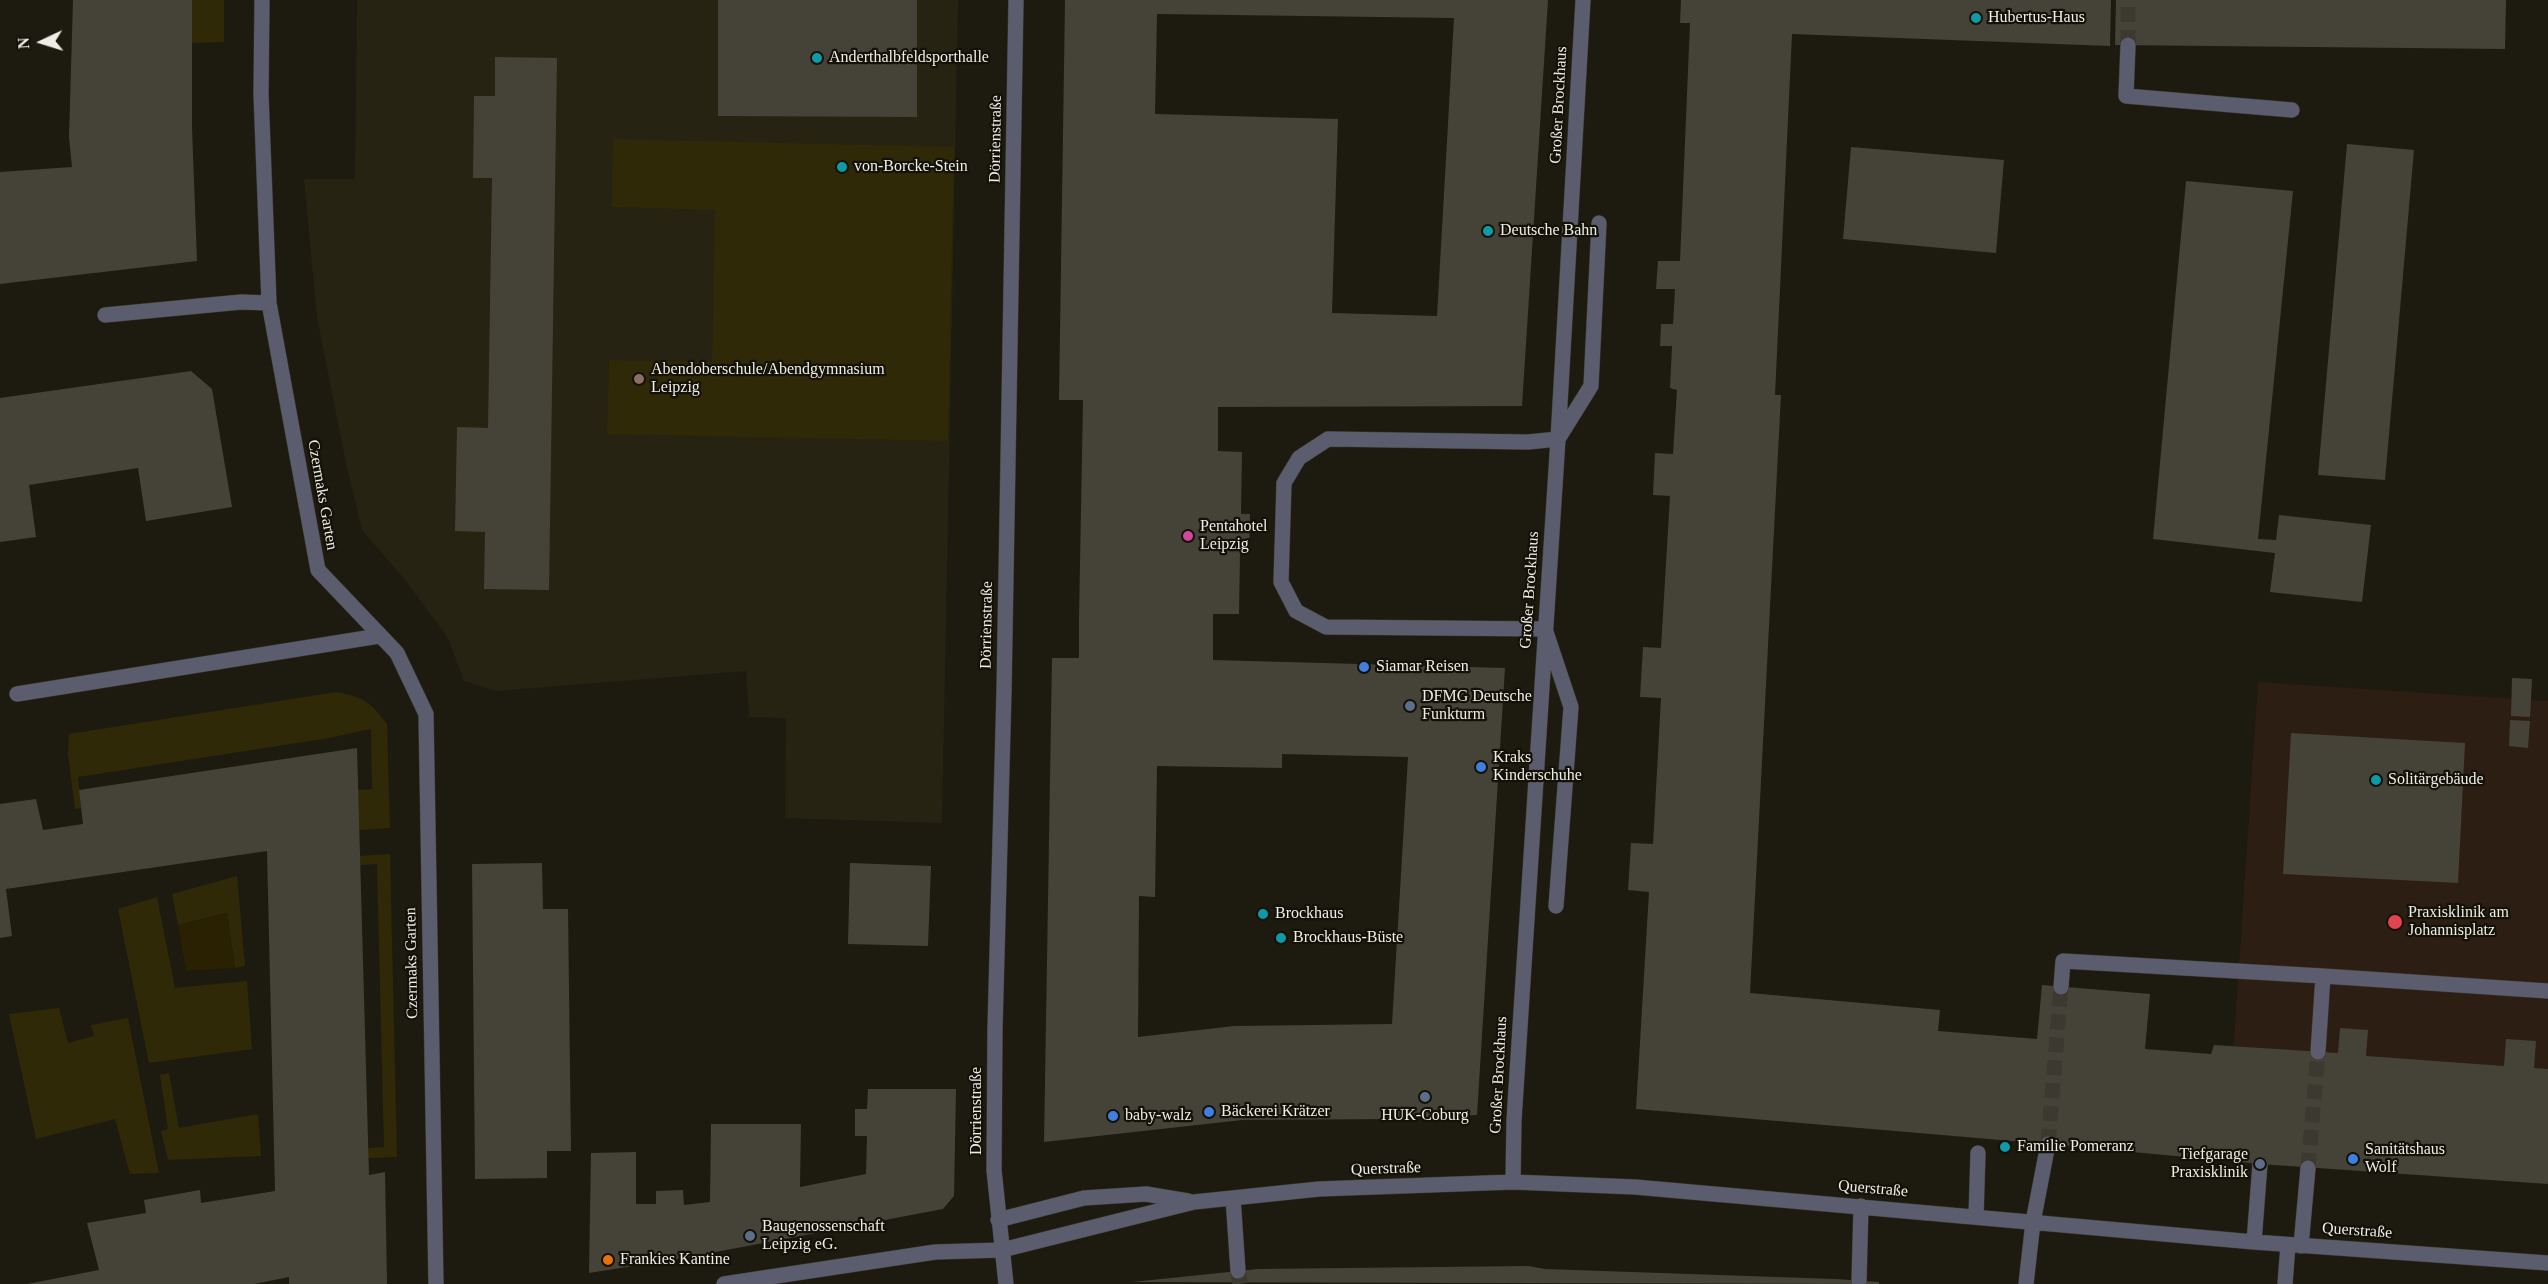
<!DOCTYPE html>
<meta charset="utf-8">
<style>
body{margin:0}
#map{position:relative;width:2548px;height:1284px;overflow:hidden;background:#1d1b10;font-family:Georgia,serif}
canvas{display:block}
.north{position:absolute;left:12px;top:12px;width:60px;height:60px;-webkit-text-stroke:4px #141208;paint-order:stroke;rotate:266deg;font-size:16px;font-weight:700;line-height:24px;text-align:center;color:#eeede6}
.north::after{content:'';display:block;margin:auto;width:21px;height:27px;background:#eeede6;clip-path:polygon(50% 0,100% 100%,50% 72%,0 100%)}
</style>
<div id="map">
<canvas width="2548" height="1284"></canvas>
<div class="north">N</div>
</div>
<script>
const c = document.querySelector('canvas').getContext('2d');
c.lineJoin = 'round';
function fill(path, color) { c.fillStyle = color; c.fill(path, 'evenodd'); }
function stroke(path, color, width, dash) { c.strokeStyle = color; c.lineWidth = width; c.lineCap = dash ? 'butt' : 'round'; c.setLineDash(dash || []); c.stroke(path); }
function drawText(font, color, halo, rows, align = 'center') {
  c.font = font + ' Georgia,serif'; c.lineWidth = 4.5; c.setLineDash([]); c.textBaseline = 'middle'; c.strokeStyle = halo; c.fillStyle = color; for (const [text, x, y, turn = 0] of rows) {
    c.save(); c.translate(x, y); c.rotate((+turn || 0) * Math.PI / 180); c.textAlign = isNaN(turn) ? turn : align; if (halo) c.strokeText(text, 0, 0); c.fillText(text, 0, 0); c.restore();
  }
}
fill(new Path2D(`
 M357,0H958L942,823L785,818L786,718L749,717L746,671L496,691L464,681L448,638L406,581L362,530L346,463L317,317L304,179H355Z`), '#262312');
fill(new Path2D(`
 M2258,682L2548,701V1182L2226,1160Z`), '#2c1e13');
fill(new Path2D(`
 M192,0H224V42L192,43Z
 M613,139L954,147L948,441L607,434L609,360L712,362L715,210L612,207Z
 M337,692C364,698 370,701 387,724L390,828L359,830L358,790L372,789L371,729L329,738L78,777L81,808L75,809L68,754L69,734Z
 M390,854L397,1157L368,1158V1148L384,1147L377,864L360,865V856Z
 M237,876L245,966L235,968L227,913L178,925L172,894Z
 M157,897L175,988L247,981L252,1049L149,1063L118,909Z
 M59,1008L68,1043L94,1036L91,1025L128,1018L159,1173L130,1174L115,1119L36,1139L9,1014Z
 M169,1073L179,1128L258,1114L261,1156L168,1160L161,1131L168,1129L160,1075Z`), '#2f2908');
fill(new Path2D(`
 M227,913L235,968L186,971L178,925Z`), '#292101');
fill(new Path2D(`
 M73,0H192V128L197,261L0,284V172L72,167L69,137Z
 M718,0H917V117L718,116Z
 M1065,0H1548L1522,406L1218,407V451L1242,452L1241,514H1250L1249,554H1240L1239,614H1213V660L1505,668L1477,1115L1395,1119L1242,1120L1044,1142L1052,658H1079V619L1083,400H1059ZM1157,14L1454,18L1437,316L1332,313L1338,119L1155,114ZM1282,754L1408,757L1392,1024L1234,1026L1138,1037L1139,896L1155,897L1157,766L1282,768Z
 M1681,0H2111L2110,46L1792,34L1775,395H1781L1750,993L1940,1010L1938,1031L2037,1039L2042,985L2150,994L2145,1049L2211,1054L2214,1045L2338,1053L2340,1028L2368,1030L2366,1056L2504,1066L2506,1039L2536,1041L2534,1068L2548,1069V1184L2260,1164L2048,1144L1636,1109L1649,892L1628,890L1631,843L1653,844L1661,698L1640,697L1643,647L1661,648L1670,496L1653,495L1655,453L1673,454L1677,390L1670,388L1672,346H1660L1661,324H1673L1675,289H1656L1658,261H1680L1690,23H1680Z
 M2116,0H2506L2505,49L2115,45Z
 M495,57L557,58L549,590L484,589L485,532L455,531L457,427L488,428L492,178H473L474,96H495Z
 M2347,144L2414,150L2385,480L2318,475Z
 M1851,147L2004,160L1996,253L1843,239Z
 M2186,181L2293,191L2258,539L2276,540L2279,515L2371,525L2362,602L2270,592L2275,553L2153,539Z
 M191,371L212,389L232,507L146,521L138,468L29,485L36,537L0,542V398Z
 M2512,678L2532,679L2530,717L2511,716Z
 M2510,720L2530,721L2528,748L2509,746Z
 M2291,733L2465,743L2458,883L2283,874Z
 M357,748L369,1175L385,1172L387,1284H289V1277L254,1284H27L99,1270L87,1223L146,1213L144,1200L200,1190L201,1203L275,1191L267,851L6,889L12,936L0,938V804L36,799L43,830L83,824L79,790Z
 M542,863L543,909H568L571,1151H547V1178L475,1179L472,864Z
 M850,863L931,866L928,946L848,944Z
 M868,1089H956L954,1196L943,1209L684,1258L589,1273L591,1153L636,1152V1204H656V1191L683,1190L684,1205L710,1202L711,1124H801L800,1187L866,1174L867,1136H855V1109H867Z
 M1528,1266L1545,1269L1835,1279L1879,1282V1284L1132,1282L1258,1269Z`), '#454337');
stroke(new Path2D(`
 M2128,45V0
 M2048,1144L2061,987
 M2308,1168L2318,1052
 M1238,1271L1240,1284`), '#3c3a30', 15, [15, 8]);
const minor = new Path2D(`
 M262,0L261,94L269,303L318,570L397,653L426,714L436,1284
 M2128,45L2126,96L2292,110
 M105,315L241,302L269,303
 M17,694L379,636
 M1556,906L1571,707L1545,629L1326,627L1296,611L1281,582L1284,483L1299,458L1328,439L1528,442L1558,439L1591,386L1599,223
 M2061,987L2063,961L2323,976
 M2318,1052L2323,976L2548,991
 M1513,1182L1514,1120L1558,439L1583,0
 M1233,1198L1238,1271
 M1976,1217L1978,1153
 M998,1220L1084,1198L1146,1194L1188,1201
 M2254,1242L2260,1164
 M2301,1246L2308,1168
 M1859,1281L1861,1206
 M724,1284L935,1252L1002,1250L1194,1202L1319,1189L1513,1182L1635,1187L2254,1242L2548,1263
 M1006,1284L994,1170L995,1029L1004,691L1016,0
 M2026,1284L2033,1222L2048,1144
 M2285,1284L2288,1245`);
stroke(minor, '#3a382e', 16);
stroke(minor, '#5b5c6e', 15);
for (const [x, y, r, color] of [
 [1976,18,6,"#0f9aa8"],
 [817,58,6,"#0f9aa8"],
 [842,167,6,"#0f9aa8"],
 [1488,231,6,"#0f9aa8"],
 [639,379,6,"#8d6e63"],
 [1188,536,6,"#d1479c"],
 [1364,667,6,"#3f7fe0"],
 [1410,706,6,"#5c6f8a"],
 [1481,767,6,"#3f7fe0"],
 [2376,780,6,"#0f9aa8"],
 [1263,914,6,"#0f9aa8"],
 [2395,922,8,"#e0444e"],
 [1281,938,6,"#0f9aa8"],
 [1425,1097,6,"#5c6f8a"],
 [1209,1112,6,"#3f7fe0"],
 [1113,1116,6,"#3f7fe0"],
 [2005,1147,6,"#0f9aa8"],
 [2353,1159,6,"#3f7fe0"],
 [2260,1164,6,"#5c6f8a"],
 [750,1236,6,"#5c6f8a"],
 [608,1260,6,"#e8710a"]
]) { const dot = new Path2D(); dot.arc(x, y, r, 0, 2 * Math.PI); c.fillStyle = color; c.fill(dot); stroke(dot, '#141208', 2); }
drawText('16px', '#eeede6', '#141208', [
 ["Hubertus-Haus",1988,18],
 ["Anderthalbfeldsporthalle",829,58],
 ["von-Borcke-Stein",854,167],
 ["Deutsche Bahn",1500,231],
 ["Abendoberschule/Abendgymnasium",651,370],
 ["Leipzig",651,388],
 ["Pentahotel",1200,527],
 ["Leipzig",1200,545],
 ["Siamar Reisen",1376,667],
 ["DFMG Deutsche",1422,697],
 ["Funkturm",1422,715],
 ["Kraks",1493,758],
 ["Kinderschuhe",1493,776],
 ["Solitärgebäude",2388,780],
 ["Praxisklinik am",2408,913],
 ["Johannisplatz",2408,931],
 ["Brockhaus",1275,914],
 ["Brockhaus-Büste",1293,938],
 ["Bäckerei Krätzer",1221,1112],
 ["baby-walz",1125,1116],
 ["HUK-Coburg",1425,1116,"center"],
 ["Familie Pomeranz",2017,1147],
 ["Sanitätshaus",2365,1150],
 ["Wolf",2365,1168],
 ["Tiefgarage",2248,1155,"right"],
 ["Praxisklinik",2248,1173,"right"],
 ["Baugenossenschaft",762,1227],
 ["Leipzig eG.",762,1245],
 ["Frankies Kantine",620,1260]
], 'left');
drawText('16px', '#eeede6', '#141208', [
 ["Großer Brockhaus",1559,105,-87],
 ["Dörrienstraße",996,139,-89],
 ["Czermaks Garten",322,495,80],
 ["Großer Brockhaus",1530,590,-86],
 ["Dörrienstraße",987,625,-89],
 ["Czermaks Garten",412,963,-91],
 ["Großer Brockhaus",1499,1075,-87],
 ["Dörrienstraße",977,1111,-90],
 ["Querstraße",1386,1169,-2],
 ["Querstraße",1873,1189,5],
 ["Querstraße",2357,1231,4]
]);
</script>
